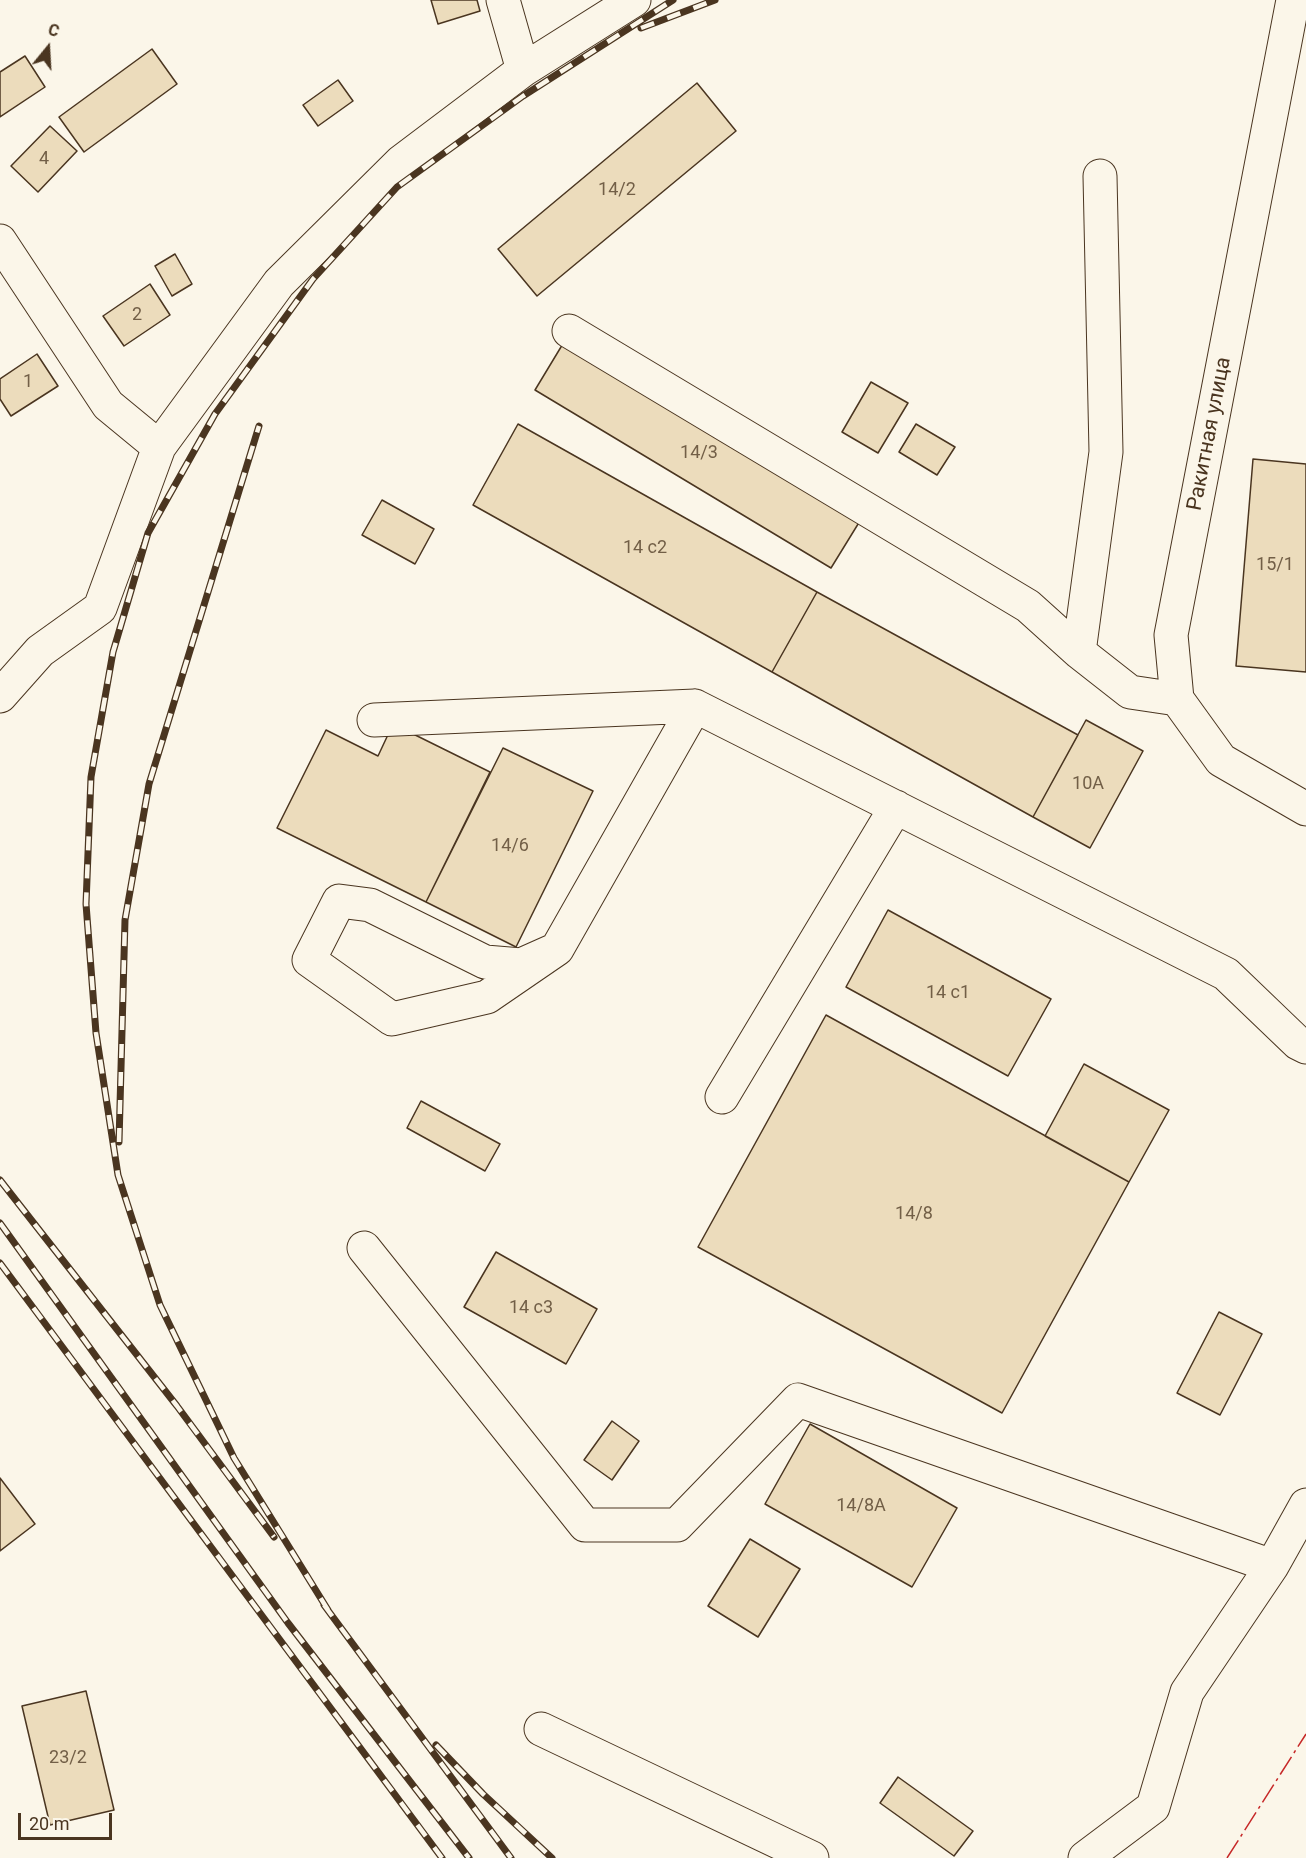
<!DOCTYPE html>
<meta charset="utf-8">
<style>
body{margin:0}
#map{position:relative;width:1306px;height:1858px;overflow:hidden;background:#fbf6e9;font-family:Roboto,sans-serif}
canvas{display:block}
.north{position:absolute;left:18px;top:18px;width:60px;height:60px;-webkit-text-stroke:4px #fbf6e9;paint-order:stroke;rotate:18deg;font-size:16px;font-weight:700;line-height:24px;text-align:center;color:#4a3520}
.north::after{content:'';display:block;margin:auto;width:21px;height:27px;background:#4a3520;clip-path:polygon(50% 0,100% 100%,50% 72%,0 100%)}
.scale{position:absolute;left:18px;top:1813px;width:94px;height:27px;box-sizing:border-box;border:3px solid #4a3520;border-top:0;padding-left:8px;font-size:18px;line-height:21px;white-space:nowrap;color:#4a3520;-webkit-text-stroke:4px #fbf6e9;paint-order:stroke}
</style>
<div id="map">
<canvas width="1306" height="1858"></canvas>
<div class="north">С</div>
<div class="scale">20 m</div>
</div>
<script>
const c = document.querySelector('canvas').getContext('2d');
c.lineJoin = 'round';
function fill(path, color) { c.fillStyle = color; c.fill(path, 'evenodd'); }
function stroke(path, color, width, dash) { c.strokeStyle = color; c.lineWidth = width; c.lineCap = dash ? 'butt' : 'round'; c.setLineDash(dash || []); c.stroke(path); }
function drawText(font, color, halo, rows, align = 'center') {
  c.font = font + ' Roboto,sans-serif'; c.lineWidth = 4.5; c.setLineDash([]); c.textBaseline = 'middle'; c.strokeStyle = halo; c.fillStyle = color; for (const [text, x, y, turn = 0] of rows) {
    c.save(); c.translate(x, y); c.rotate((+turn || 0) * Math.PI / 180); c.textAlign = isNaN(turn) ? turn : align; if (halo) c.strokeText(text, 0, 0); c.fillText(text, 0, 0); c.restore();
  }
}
const building = new Path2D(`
 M431,0H477L480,11L438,24Z
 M152,49L177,84L84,152L59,117Z
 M25,56L45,87L0,117V72Z
 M338,80L353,101L318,126L303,105Z
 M697,83L736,131L537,296L498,249Z
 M50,126L77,151L38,192L11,166Z
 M175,254L192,284L172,296L155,266Z
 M150,284L170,315L124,346L103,316Z
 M567,337L863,516L831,568L535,390Z
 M37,354L58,386L11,416L0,399V379Z
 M871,382L908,403L878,453L842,432Z
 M518,424L817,592L772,672L473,505Z
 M916,424L955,447L937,475L899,452Z
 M1253,459L1306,464V672L1236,666Z
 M382,500L434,529L415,564L362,535Z
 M817,592L1078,735L1033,817L772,672Z
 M1086,720L1143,751L1090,848L1033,817Z
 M393,724L490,772L426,902L277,828L326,730L378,756Z
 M503,748L593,791L516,947L426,902Z
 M888,910L1051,999L1008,1076L846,987Z
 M826,1015L1129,1182L1002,1413L698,1247Z
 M1084,1064L1169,1110L1129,1182L1045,1136Z
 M421,1101L500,1144L485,1171L407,1128Z
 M496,1252L597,1309L566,1364L464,1307Z
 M1219,1312L1262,1334L1220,1415L1177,1393Z
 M612,1421L639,1441L612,1480L584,1460Z
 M810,1424L957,1508L912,1587L765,1504Z
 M0,1478L35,1524L0,1551Z
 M750,1539L800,1569L758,1637L708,1606Z
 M86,1691L114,1810L50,1825L22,1706Z
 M898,1777L973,1831L954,1856L880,1803Z`);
fill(building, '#ecdcbc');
stroke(building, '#4a3520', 1.5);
const minor = new Path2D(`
 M503,0L523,70
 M1293,0L1171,635L1177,699L1221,760L1306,809
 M0,241L108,405L159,447
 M569,331L1028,606L1079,652L1130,692L1177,699
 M1079,652L1106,452L1100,176
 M0,696L40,651L100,608L159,447L279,283L401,162L523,70L634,0
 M374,720L695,706
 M557,949L521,965L485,962L370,905L339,901L309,960L392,1019L487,997L557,949L695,706L1226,974L1298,1043L1306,1047
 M722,1097L896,807
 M364,1248L585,1525H677L798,1400L1272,1566
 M541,1729L812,1858
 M1085,1858L1153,1807L1187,1692L1272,1566L1306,1505`);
stroke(minor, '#4a3520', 35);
stroke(minor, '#fbf6e9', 33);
const rail = new Path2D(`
 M641,28L715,0
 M119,1142L125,920L149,784L259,426
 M0,1180L177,1406L274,1537
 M0,1223L288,1623L469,1858
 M0,1263L442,1858
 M324,1605L511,1858
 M328,1610L234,1458L160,1305L118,1175L96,1033L86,904L91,777L113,652L148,533L215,414L313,279L397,187L523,96L673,0
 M436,1745L483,1794L552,1858`);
stroke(rail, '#4a3520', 7);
stroke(rail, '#fbf6e9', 4.5, [14]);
stroke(new Path2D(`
 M1227,1858L1306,1734`), '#c62828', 1.5, [21, 4.5, 3, 4.5]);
drawText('18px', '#725f47', null, [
 ["4",44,159],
 ["14/2",617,190],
 ["2",137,315],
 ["1",28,382],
 ["14/3",699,453],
 ["14 с2",645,548],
 ["15/1",1275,565],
 ["10А",1088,784],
 ["14/6",510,846],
 ["14 с1",948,993],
 ["14/8",914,1214],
 ["14 с3",531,1308],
 ["14/8А",861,1506],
 ["23/2",68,1758]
]);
drawText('21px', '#4a3520', '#fbf6e9', [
 ["Ракитная улица",1210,434,-79]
]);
</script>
